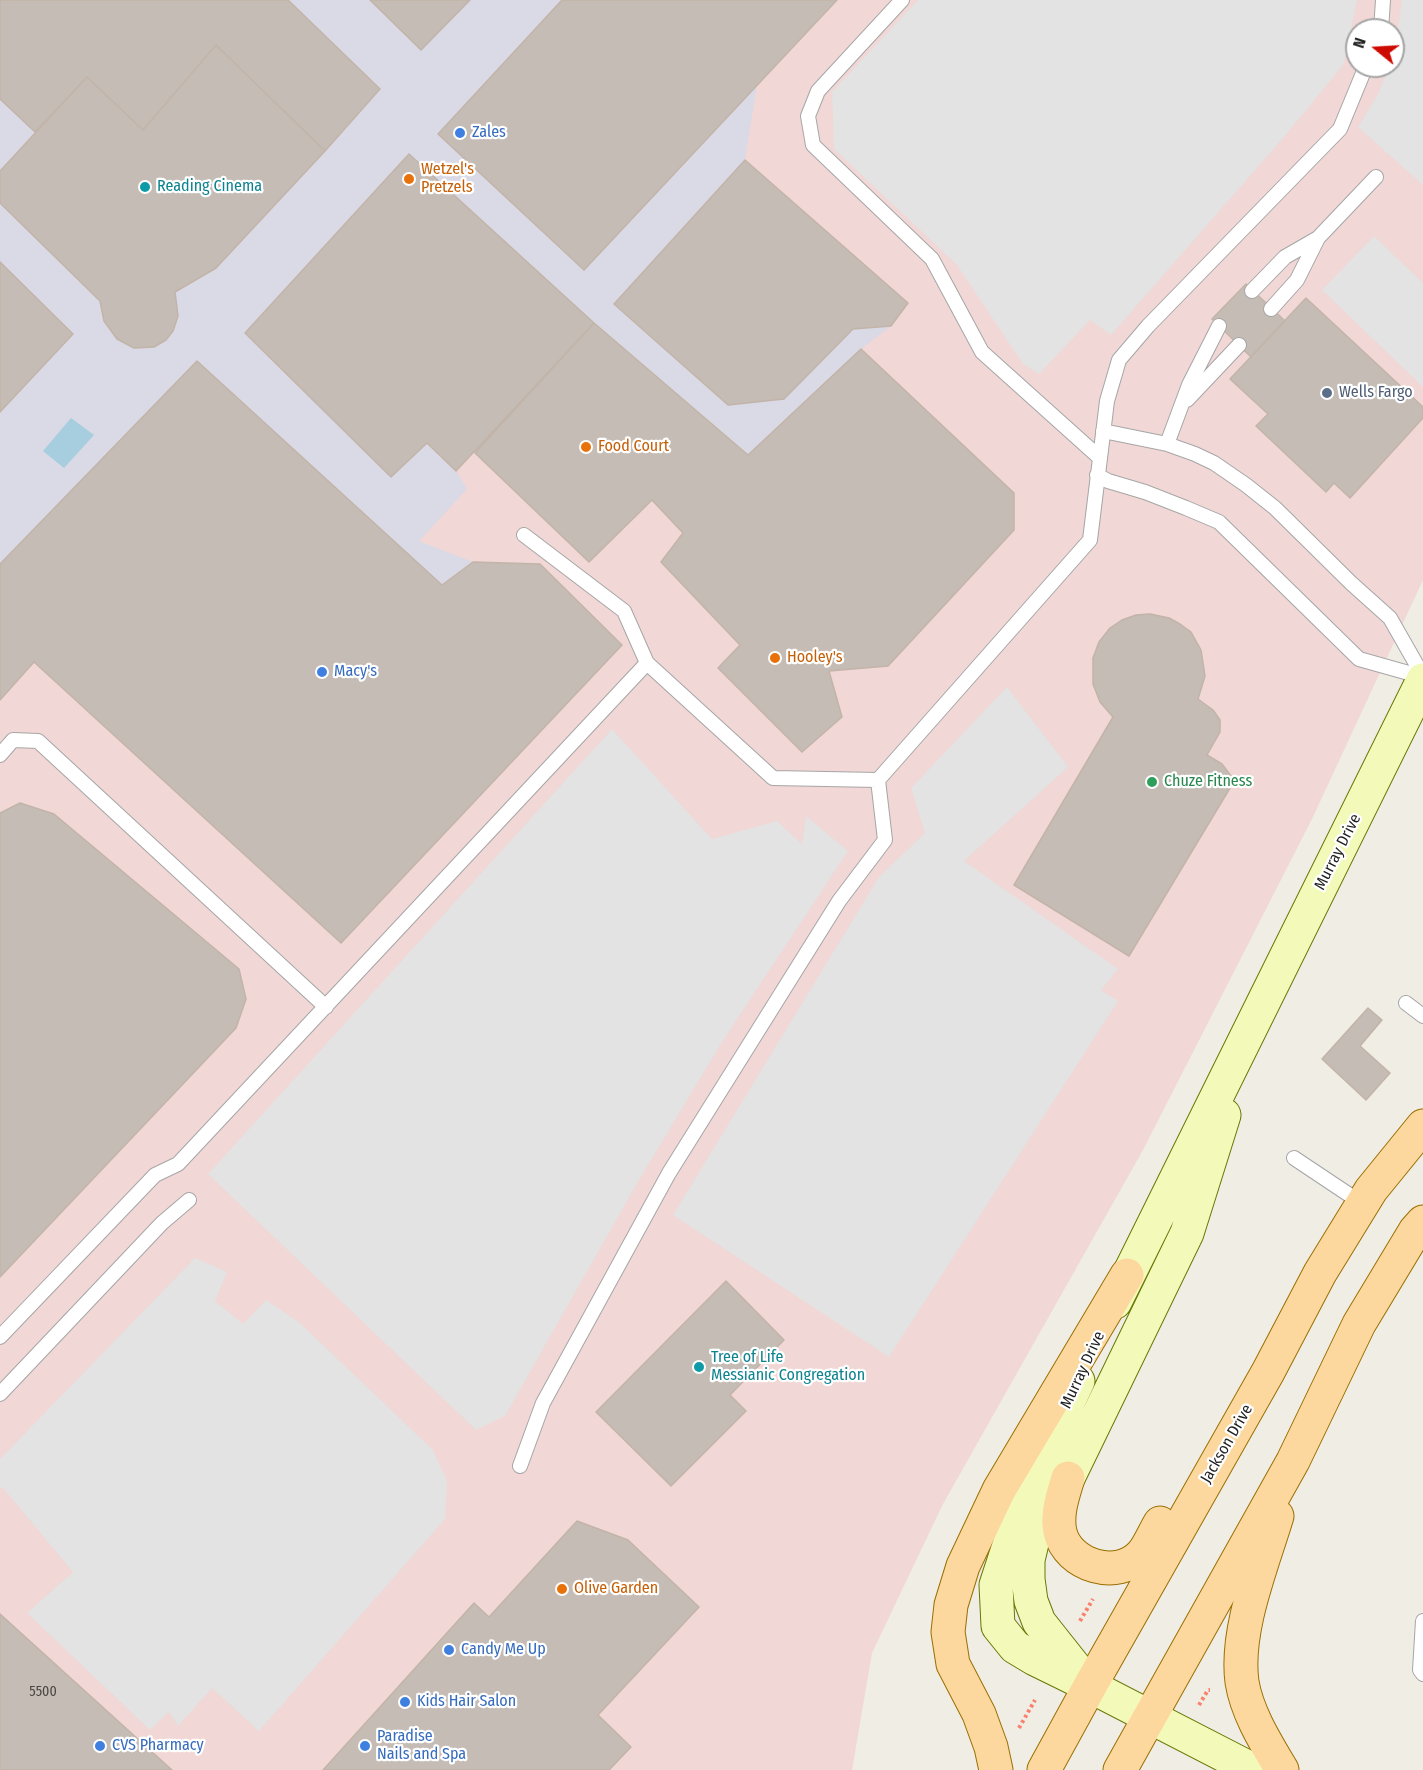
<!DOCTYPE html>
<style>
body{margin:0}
#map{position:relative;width:1423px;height:1770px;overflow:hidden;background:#f0ede5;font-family:"Fira Sans Condensed",sans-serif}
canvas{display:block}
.north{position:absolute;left:1345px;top:18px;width:60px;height:60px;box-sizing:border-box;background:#fff;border:2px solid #a5a5a5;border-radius:50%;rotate:288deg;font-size:16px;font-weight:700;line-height:24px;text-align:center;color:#1f1f1f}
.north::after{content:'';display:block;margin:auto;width:21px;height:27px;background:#ce0a00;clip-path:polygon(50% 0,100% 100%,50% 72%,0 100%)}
</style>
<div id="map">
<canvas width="1423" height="1770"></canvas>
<div class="north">N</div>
</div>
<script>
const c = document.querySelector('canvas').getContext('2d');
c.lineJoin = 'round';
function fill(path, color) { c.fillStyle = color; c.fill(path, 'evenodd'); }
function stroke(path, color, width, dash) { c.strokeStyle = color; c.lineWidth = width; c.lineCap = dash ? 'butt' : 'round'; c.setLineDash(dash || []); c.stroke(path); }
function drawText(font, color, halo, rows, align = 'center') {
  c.font = font + ' "Fira Sans Condensed",sans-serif'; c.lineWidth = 4.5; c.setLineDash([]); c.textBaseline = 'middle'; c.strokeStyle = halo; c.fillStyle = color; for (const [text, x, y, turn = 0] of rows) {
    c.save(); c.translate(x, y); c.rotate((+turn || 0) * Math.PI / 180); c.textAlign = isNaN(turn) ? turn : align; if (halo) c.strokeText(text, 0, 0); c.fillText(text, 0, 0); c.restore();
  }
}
fill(new Path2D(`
 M0,0H1423V580L1312,819L1143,1150L943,1504L872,1653L852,1770H0ZM1357,30H1393V66H1357Z`), '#f1d7d5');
fill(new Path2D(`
 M918,0H1357L1344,64L1284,137L1111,335L1090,320L1039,374L1023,364L957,265L834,149L832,92Z
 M1402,0H1423V185L1358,127L1378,94L1389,66H1393Z
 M1374,236L1423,283V387L1322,290Z
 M1007,687L1068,767L964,861L1118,969L1101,990L1118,1001L889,1357L673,1215L879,877L925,833L911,788Z
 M612,729L712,839L777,821L802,844L806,816L848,851L722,1042L636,1185L505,1416L476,1430L208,1174Z
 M195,1258L227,1272L215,1301L243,1324L266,1300L300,1323L433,1450L447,1481L445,1519L259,1731L212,1688L178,1726L169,1712L150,1730L27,1613L73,1572L3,1488H0V1459Z`), '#e3e3e3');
fill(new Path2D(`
 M288,0H370L421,50L470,0H562L438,134L584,270L757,85L745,160L614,304L728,405L784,399L853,329L891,326L861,349L748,455L594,323L409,154L245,333L391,477L427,443L456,471L467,489L419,541L473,562L442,585L0,564V203L100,301L104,321L117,339L134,348L154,347L166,340L173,331L178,316L175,292L216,268L325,151Z
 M0,99L35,132L0,171Z`), '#dad9e6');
fill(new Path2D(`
 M71,418L94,435L64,468L43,451Z`), '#a6cede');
const building = new Path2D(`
 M0,0H288L380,89L325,151L216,45L143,130L87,77L35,132L0,99Z
 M370,0H470L421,50Z
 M562,0H837L584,270L438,134Z
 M216,45L325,151L216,268L175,292L178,316L173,331L166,340L154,347L134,348L117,339L104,321L100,301L0,203V171L87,77L143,130Z
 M409,154L594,323L456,471L427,443L391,477L245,333Z
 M745,160L908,303L891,326L853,329L784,399L728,405L614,304Z
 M0,262L73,334L0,412Z
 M1246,284L1285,321L1251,357L1212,319Z
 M1306,298L1423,407V418L1350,498L1334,483L1326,492L1256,426L1268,414L1230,379Z
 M594,323L748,455L861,349L1014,493V530L888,666L829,671L842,717L802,752L718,668L740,645L661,562L683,533L652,500L589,562L475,453Z
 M197,361L442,585L473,562L540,564L622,645L341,943L34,662L0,700V564Z
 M1150,614L1169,618L1180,624L1191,632L1201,650L1205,676L1198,699L1213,710L1220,720V732L1207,755L1222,764L1231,776L1230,788L1129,956L1014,885L1113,717L1100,702L1093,684V658L1099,642L1110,628L1122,620L1136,615Z
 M20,803L54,814L239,969L246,999L236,1028L0,1277V813Z
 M1368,1008L1382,1020L1360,1046L1390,1073L1366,1100L1322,1059Z
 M726,1281L784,1340L730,1395L746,1411L671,1486L596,1412Z
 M577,1521L628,1540L699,1607L598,1715L631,1747L609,1770H323L474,1603L489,1617Z
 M0,1614L172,1770H0Z`);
fill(building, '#c5bcb5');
stroke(building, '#c2b4a8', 1.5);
const lane = new Path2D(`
 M902,0L818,91L808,116L813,145L932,259L982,352L1100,458
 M1381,30L1383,0
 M1252,291L1285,257L1318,238
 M1271,309L1297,280L1318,238L1376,177
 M1187,400L1239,345
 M1103,431L1167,444L1195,454L1214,463L1246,485L1275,508L1351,583L1390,618L1423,676
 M1167,444L1189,385L1219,326
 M1097,475L1108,481L1145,492L1186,508L1219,522L1359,659L1423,677
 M524,535L624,611L647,663
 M0,755L13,740L38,741L326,1007
 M1406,1003L1423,1016
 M1294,1158L1363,1204
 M0,1337L155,1175L178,1164L647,663L773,778L878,780L1090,540L1107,401L1119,360L1148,326L1340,129L1366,66
 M0,1394L162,1223L189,1200
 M520,1466L543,1403L669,1173L839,901L885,840L878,780
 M1423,1621L1420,1670L1423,1674`);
const secondary = new Path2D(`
 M1115,1302L1423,680
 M1078,1381L1027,1490L996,1585L998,1626L1015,1647L1035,1659L1090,1686L1253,1770
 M1085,1680L1039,1622L1031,1601L1028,1579V1560L1032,1543L1044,1510L1068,1478L1187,1233L1224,1115`);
const primary = new Path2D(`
 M1068,1478C1063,1495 1056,1514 1060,1532C1068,1566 1118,1581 1142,1554C1149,1546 1154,1533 1160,1523
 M1277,1516C1262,1566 1235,1630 1242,1682C1247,1713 1266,1743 1282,1770
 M996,1770L991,1747L979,1714L953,1664L948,1632L951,1605L963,1566L999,1490L1127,1275
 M1044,1770L1090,1686L1268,1372L1320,1273L1371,1190L1423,1126
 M1120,1770L1293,1461L1359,1324L1415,1231L1423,1222`);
stroke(lane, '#a6a6a6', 16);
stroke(secondary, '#667804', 35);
stroke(primary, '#9a6f00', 35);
stroke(new Path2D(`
 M1080,1621L1093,1599
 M1199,1705L1208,1690H1210
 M1019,1728L1035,1700`), '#fa826c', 4, [3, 3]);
stroke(lane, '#fff', 14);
stroke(secondary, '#f3fab9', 33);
stroke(primary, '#fcd89e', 33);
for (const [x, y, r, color] of [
 [460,133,6,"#3f7fe0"],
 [409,179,6,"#e8710a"],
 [145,187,6,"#0f9aa8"],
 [1327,393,6,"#5c6f8a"],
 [586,447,6,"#e8710a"],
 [775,658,6,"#e8710a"],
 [322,672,6,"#3f7fe0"],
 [1152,782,6,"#2e9e5b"],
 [699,1367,6,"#0f9aa8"],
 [562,1589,6,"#e8710a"],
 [449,1650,6,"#3f7fe0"],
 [405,1702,6,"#3f7fe0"],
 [100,1746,6,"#3f7fe0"],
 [365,1746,6,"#3f7fe0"]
]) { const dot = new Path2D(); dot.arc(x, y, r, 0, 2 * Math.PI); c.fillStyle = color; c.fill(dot); stroke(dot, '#fff', 2); }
drawText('14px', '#484644', null, [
 ["5500",43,1692]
]);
drawText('16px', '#366cbe', '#fff', [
 ["Zales",472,133],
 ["Macy's",334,672],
 ["Candy Me Up",461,1650],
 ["Kids Hair Salon",417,1702],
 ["Paradise",377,1737],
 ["Nails and Spa",377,1755],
 ["CVS Pharmacy",112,1746]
], 'left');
drawText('16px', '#c56008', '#fff', [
 ["Wetzel's",421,170],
 ["Pretzels",421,188],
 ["Food Court",598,447],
 ["Hooley's",787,658],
 ["Olive Garden",574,1589]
], 'left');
drawText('16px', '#0d838f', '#fff', [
 ["Reading Cinema",157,187],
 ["Tree of Life",711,1358],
 ["Messianic Congregation",711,1376]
], 'left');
drawText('16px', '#4e5e75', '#fff', [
 ["Wells Fargo",1339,393]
], 'left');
drawText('16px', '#27864d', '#fff', [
 ["Chuze Fitness",1164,782]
], 'left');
drawText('16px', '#1f1f1f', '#fff', [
 ["Murray Drive",1338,852,-63],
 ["Murray Drive",1083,1370,-65],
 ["Jackson Drive",1227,1444,-60]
]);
</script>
